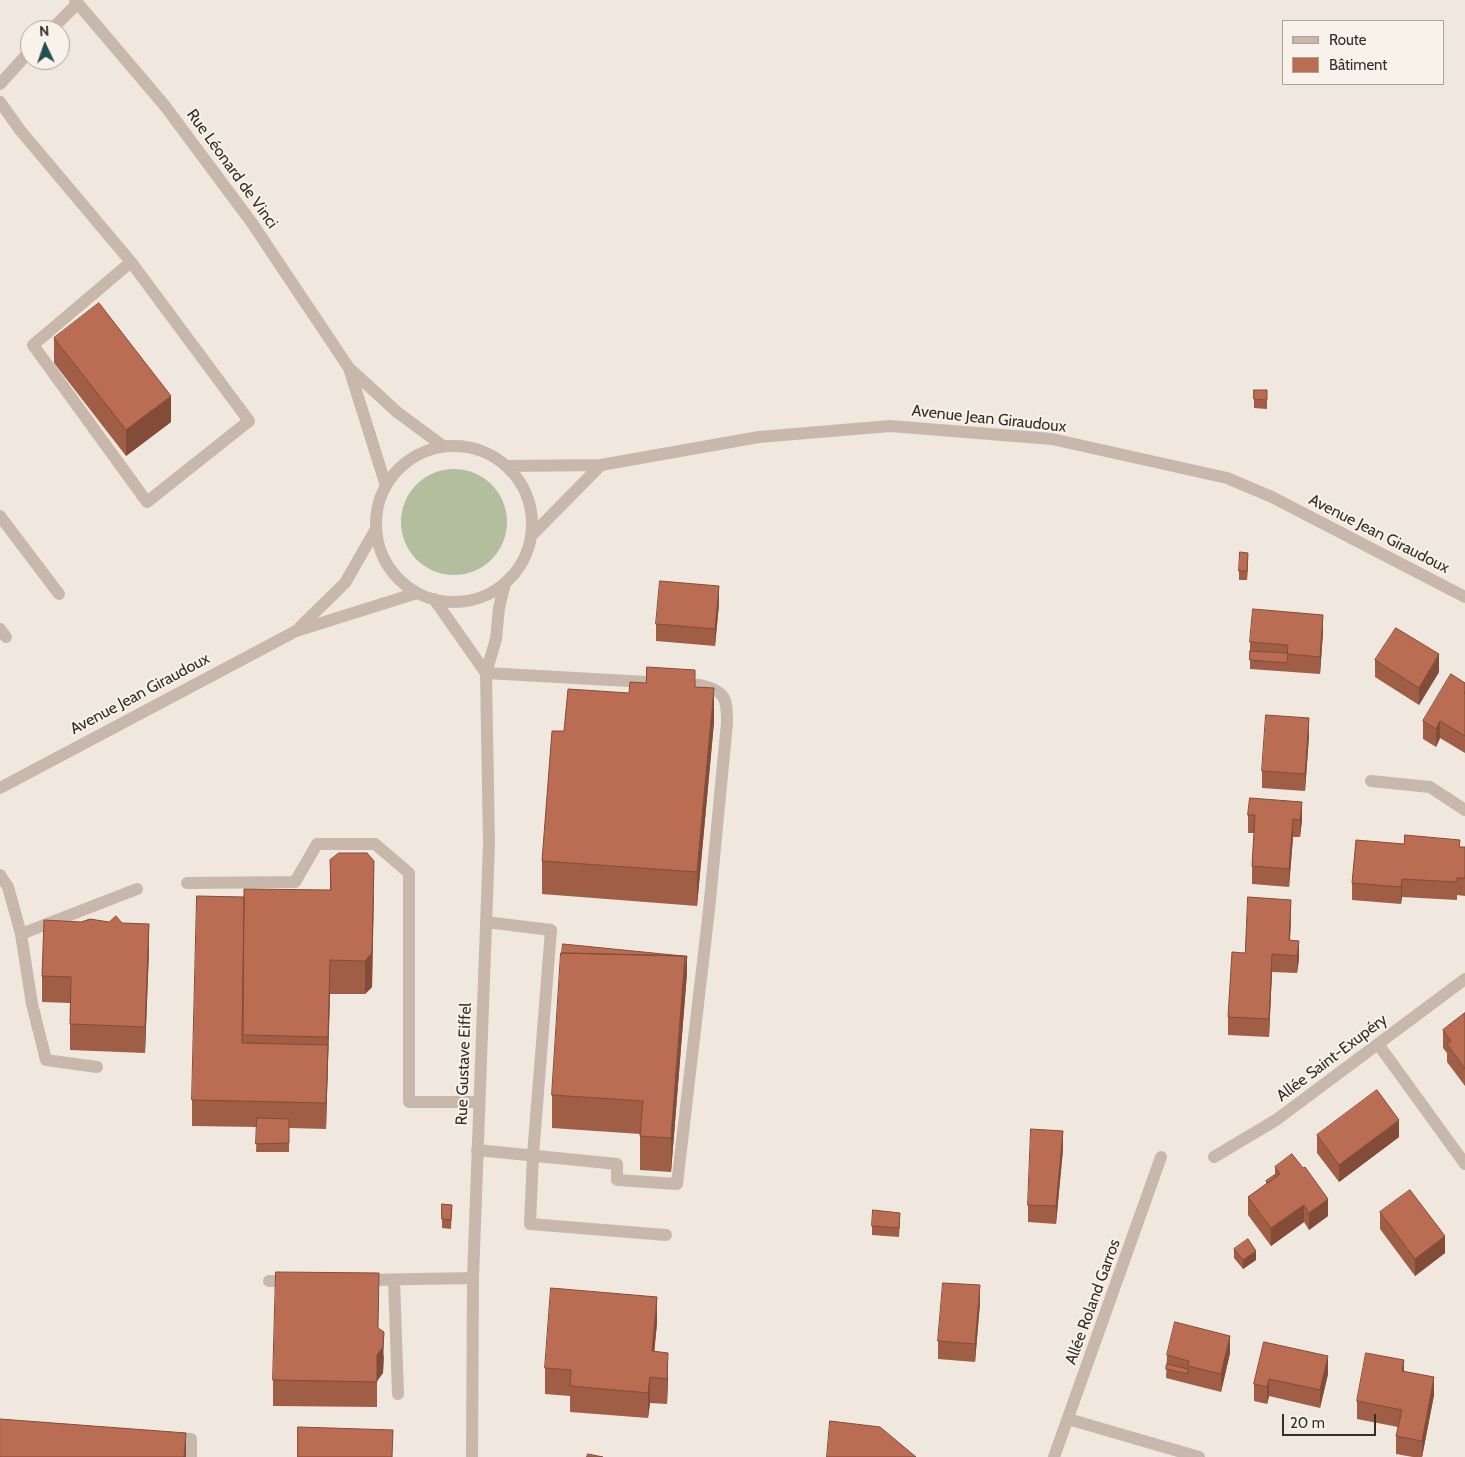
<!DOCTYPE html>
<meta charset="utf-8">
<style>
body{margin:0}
#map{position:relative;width:1465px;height:1457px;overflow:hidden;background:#f0e8de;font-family:Cabin,sans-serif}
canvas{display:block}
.legend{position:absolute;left:1282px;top:20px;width:162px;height:65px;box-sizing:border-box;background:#f8f2ea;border:1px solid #aaa39d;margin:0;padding:6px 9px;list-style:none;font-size:15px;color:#352d29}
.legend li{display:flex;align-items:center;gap:10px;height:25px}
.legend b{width:25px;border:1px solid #aaa39d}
.north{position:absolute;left:20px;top:20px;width:50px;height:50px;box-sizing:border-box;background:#f8f2ea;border:1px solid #aaa39d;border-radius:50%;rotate:357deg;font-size:14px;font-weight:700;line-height:20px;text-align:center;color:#352d29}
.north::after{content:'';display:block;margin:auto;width:18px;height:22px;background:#234f53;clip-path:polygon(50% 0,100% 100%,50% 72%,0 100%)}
.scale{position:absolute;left:1282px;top:1414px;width:94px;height:22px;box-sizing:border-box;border:2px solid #352d29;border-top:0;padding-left:6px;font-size:15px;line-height:18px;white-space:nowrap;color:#352d29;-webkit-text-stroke:4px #f8f2ea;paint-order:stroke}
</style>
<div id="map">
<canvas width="1465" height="1457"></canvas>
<ul class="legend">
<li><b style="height:6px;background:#c7b8ab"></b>Route</li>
<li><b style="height:14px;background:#ba6d52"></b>Bâtiment</li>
</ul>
<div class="north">N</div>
<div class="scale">20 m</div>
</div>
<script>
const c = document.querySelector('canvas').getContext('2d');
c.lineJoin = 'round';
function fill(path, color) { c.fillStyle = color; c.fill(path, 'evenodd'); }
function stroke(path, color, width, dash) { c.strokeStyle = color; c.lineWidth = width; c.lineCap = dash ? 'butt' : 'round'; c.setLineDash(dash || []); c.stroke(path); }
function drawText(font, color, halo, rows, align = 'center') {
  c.font = font + ' Cabin,sans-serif'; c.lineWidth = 4; c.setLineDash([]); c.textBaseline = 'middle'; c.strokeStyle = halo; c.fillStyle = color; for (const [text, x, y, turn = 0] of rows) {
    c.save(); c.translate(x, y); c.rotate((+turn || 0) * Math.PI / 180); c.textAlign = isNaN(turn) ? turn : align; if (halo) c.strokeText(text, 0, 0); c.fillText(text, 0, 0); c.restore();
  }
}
fill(new Path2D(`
 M401 522a53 53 0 1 1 106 0a53 53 0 1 1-106 0Z`), '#b3be9f');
stroke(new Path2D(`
 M75,0L165,106L252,223L349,368L397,412L443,446
 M51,30L78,3
 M0,84L30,51
 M0,102L20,130L131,262L249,421L147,502L33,345L131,262
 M349,368L386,486
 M376 524a78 78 0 1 1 156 0a78 78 0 1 1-156 0Z
 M507,466L601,465L759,437L890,426L1052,439L1227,478L1272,497L1465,597
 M0,516L59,594
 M532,535L601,465
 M434,599L486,673
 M300,627L345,583L376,529
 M0,629L6,637
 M1371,781L1430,787L1465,810
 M0,788L296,631L417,593
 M0,875L8,887L21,934L137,889
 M187,883L295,882L317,844H375L409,873V1102H479
 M486,922L551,930L533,1155L530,1224L666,1235
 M21,934L32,1004L46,1060L97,1067
 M1378,1044L1465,1164
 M477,1150L617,1164V1180L677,1184L709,910L727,723C727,698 726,691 700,685L486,673
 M1214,1157L1276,1120L1465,979
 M363,1280L473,1278
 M394,1280L398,1394
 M269,1281H291
 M1068,1419L1199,1457
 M170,1438L191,1439V1457
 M472,1457L473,1278L489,844L486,673L496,639L499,608L505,583
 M1054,1457L1161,1157`), '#c7b8ab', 12);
fill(new Path2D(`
 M54,338L171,422L126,456L54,363Z
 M1254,399L1267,400V409L1254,408Z
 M1248,562L1247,580H1239V571Z
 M719,604L715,646L656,641V624Z
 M1323,632L1320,674L1250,669V642Z
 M1375,660L1439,672L1419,705L1375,677Z
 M1465,683V753L1440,738L1436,747L1423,739V721Z
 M695,687L714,722L697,906L542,894V861L564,731L629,693Z
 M1309,736L1305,791L1262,788V771Z
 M1250,798L1302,820L1300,837H1293L1289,887L1252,884V866L1254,833H1248V815Z
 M1404,844L1465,847V896L1457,895V900L1402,897L1401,904L1352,900V883Z
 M330,860L374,895L372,987L365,994H330L326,1129L289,1128V1152H256L257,1127L192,1126V1100L244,897L330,890Z
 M1291,918L1290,940L1299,959L1297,973L1272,972L1269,1037L1228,1035V1017L1245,953Z
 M81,922L122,923L149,950L145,1053L70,1050V1003L42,1002V976Z
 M562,953L687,973L671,1172L640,1170V1134L552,1128V1095Z
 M1465,1013V1086L1447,1062V1053L1443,1048V1030Z
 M1317,1135L1399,1137L1339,1182L1317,1153Z
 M1063,1149L1056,1224L1028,1222V1205Z
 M1275,1167L1328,1216L1309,1230L1304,1222L1271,1246L1248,1215V1197L1266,1184V1181L1275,1175Z
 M442,1204L452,1205L451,1229L442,1228Z
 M1380,1212L1445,1253L1415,1276L1380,1229Z
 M900,1222L899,1237L872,1235V1226Z
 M1234,1249L1256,1260L1243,1269L1234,1258Z
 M980,1303L975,1362L938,1359V1341Z
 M657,1323L654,1351L668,1379L667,1404L650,1403L648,1418L570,1412V1396L545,1394V1368Z
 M378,1328L384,1358L383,1373L377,1381V1407L273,1406V1380Z
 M1264,1342L1328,1374L1320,1408L1269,1396L1267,1404L1254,1401V1384Z
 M1230,1353L1221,1392L1166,1378L1167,1355Z
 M1404,1371L1434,1395L1422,1457H1413L1396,1454V1436L1398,1427L1357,1419V1401Z`), '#a05e47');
fill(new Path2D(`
 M171,396V422L126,456V430Z
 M1248,553V562L1247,580V571Z
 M719,586V604L715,646V629Z
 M1323,615V632L1320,674V657Z
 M1439,654V672L1419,705V688Z
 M714,688V722L697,906V872Z
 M1309,718V736L1305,791V774Z
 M1440,721V738L1436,747V729Z
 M1302,802V820L1300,837V820Z
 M1293,819V837L1289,887V869Z
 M374,861L372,987L365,994V961Z
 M1402,879V897L1401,904V887Z
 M1291,900V918L1289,958V940Z
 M149,924V950L145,1053V1027Z
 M1299,941V959L1297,973V956Z
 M1272,954V972L1269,1037V1019Z
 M685,956H687V973L671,1172V1138Z
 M330,960V994L326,1129V1103Z
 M1399,1120V1137L1339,1182V1165Z
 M1063,1131V1149L1056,1224V1206Z
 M1328,1199V1216L1309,1230V1213Z
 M1304,1205V1222L1271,1246V1228Z
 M1445,1236V1253L1415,1276V1259Z
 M1256,1251V1260L1243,1269V1260Z
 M980,1285V1303L975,1362V1344Z
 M657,1297V1323L652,1377V1351Z
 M384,1332L383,1373L377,1381V1407V1355Z
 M1230,1336V1353L1221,1392V1374Z
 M668,1353V1379L667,1404V1379Z
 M1328,1356V1374L1320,1408V1390Z
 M1404,1360V1378L1402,1371Z
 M650,1377V1403L648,1418V1393Z
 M1434,1377V1395L1422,1457V1441Z
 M1269,1379V1396L1267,1404V1387Z
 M186,1433V1457H184Z`), '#824c39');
const building = new Path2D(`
 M99,303L171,396L126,430L54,338Z
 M1254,390H1267V400L1254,399Z
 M1240,552L1248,553L1247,571H1239Z
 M660,581L719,586L715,629L656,624Z
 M1253,609L1323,615L1320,657L1287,654L1288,645L1250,642Z
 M1396,628L1439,654L1419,688L1375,660Z
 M1250,651L1288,653L1287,663L1250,660Z
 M647,667L695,670V687L714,688L697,872L542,861L552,731H564L568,689L629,693L630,682L646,683Z
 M1451,674L1465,683V691L1464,693L1465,694V736L1440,721L1436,729L1423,721Z
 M1266,715L1309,718L1305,774L1262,771Z
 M1250,798L1302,802L1300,820L1293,819L1289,869L1252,866L1255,815H1248Z
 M1405,835L1460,840L1459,847H1465V878H1457V882L1402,879L1401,887L1352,883L1356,840L1404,844Z
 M339,853H367L374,861L372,953L365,961L330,960L328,1037L243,1035L244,889L331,890L330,860Z
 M197,896L244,897L242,1043L328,1045L326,1103L192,1100Z
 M1248,897L1291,900L1289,940L1299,941L1297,956L1272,954L1269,1019L1228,1017L1232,952L1245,953Z
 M116,916L122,923L149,924L145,1027L70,1024L71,977L42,976L44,920L81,922L90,919L109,922Z
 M563,944L683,956L562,953Z
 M561,953L685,956L671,1138L640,1136L643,1101L552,1095Z
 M685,956H687L685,972Z
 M1465,1013V1069L1447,1044L1451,1041L1443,1030Z
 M1377,1090L1399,1120L1339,1165L1317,1135Z
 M257,1118L289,1119V1143L256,1144Z
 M1031,1129L1063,1131L1056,1206L1028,1205Z
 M1292,1154L1303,1168L1305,1167L1328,1199L1309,1213L1304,1205L1271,1228L1248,1197L1280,1174L1275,1167Z
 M1275,1175L1276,1177L1268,1183L1266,1181Z
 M1410,1190L1445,1236L1415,1259L1380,1212Z
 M442,1204L452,1205L451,1220L442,1219Z
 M873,1210L900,1213L899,1228L872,1226Z
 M1248,1239L1256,1251L1243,1260L1234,1249Z
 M276,1272L379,1273L378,1328L384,1332L383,1347L377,1355V1382L273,1380Z
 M943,1283L980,1285L975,1344L938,1341Z
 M551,1288L657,1297L652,1351L668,1353L667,1379L650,1377L648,1393L570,1386L571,1370L545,1368Z
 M1175,1322L1230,1336L1221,1374L1188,1366L1189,1361L1167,1355Z
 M1264,1342L1328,1356L1320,1390L1269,1379L1267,1387L1254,1384Z
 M1366,1353L1404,1360L1402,1371L1434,1377L1422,1441L1396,1436L1402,1410L1357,1401Z
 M1167,1364L1188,1369V1374L1166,1369Z
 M0,1419L186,1433L184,1457H0Z
 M830,1421L880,1427L916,1457H827Z
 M298,1427L393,1430L392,1457H298Z
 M588,1454L603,1457H587Z`);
fill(building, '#ba6d52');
stroke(building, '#824c39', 1);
drawText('16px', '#352d29', '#f8f2ea', [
 ["Rue Léonard de Vinci",232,169,54],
 ["Avenue Jean Giraudoux",989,419,6],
 ["Avenue Jean Giraudoux",1379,534,27],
 ["Avenue Jean Giraudoux",140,694,-28],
 ["Allée Saint-Exupéry",1332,1058,-37],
 ["Rue Gustave Eiffel",464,1064,-88],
 ["Allée Roland Garros",1093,1302,-70]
]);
</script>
